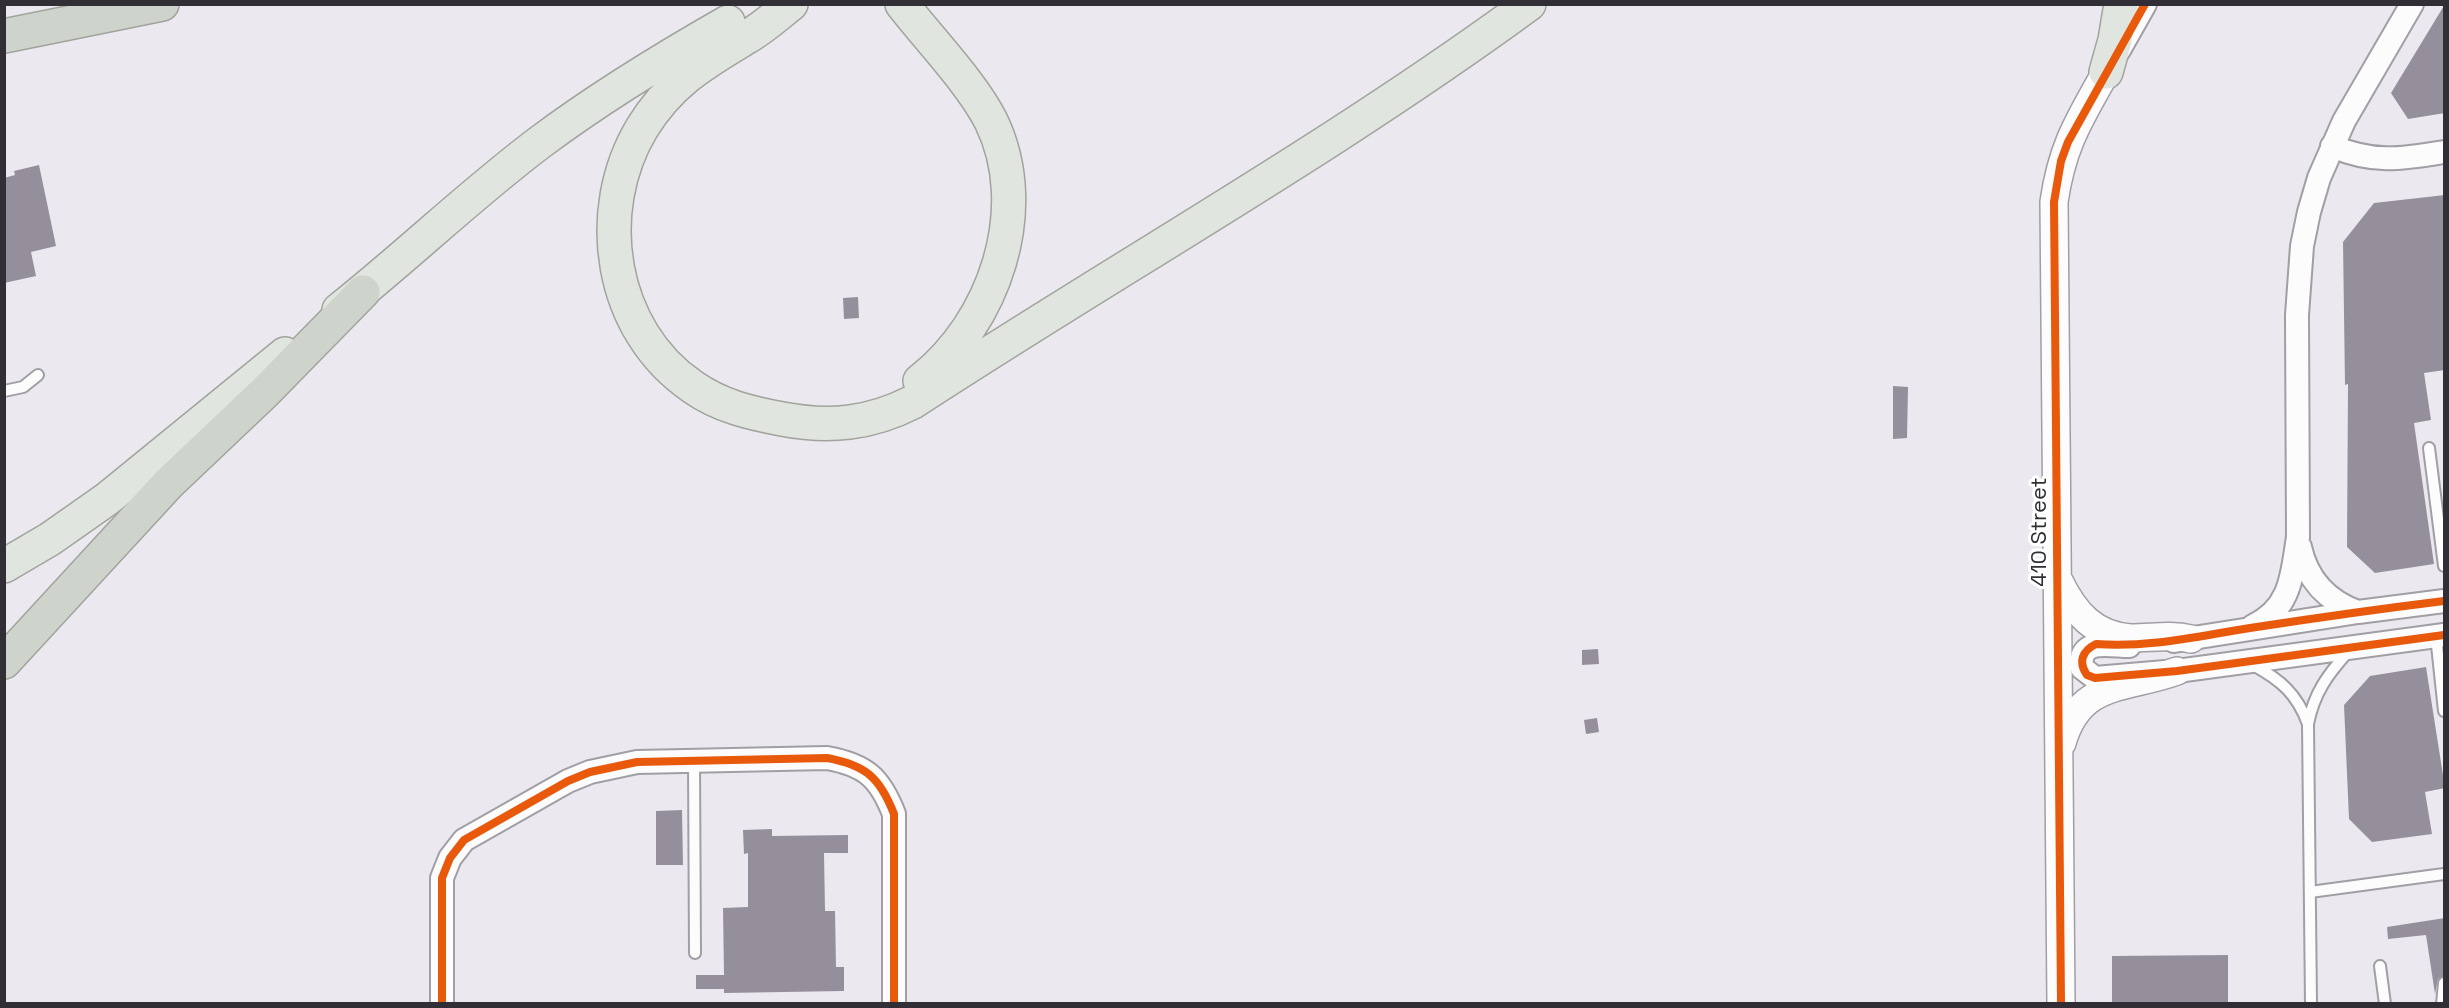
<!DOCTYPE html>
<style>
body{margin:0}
#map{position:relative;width:2449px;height:1008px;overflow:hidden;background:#ece8f0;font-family:"Space Grotesk",sans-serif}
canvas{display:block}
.frame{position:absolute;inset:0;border:6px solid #312f35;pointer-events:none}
</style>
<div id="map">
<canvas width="2449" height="1008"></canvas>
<div class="frame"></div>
</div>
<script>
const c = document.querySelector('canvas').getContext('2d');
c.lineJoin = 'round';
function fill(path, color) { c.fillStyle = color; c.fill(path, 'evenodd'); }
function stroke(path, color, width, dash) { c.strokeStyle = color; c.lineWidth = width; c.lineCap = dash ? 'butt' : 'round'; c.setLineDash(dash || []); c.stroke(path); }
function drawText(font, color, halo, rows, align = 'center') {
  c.font = font + ' "Space Grotesk",sans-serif'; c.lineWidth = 6; c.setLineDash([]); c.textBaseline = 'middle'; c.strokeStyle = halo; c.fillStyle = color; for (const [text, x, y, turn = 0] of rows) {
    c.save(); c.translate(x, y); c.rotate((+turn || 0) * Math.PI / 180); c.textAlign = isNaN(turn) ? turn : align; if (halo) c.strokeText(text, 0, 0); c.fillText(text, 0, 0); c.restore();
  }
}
fill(new Path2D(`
 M2445,4V113L2408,119L2391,93Z
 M39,165L56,246L31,252L36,276L4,283V178L15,175L14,171Z
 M2445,195V370L2424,373L2431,420L2414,423L2434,564L2375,573L2347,547L2348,384L2345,385L2343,242L2374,203Z
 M858,297L859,318L844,319L843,298Z
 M1893,386L1908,387L1907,438L1893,439Z
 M1598,649L1599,664L1582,665V650Z
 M2426,667L2445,788L2425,792L2432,834L2372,842L2349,819L2344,705L2370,676Z
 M1597,718L1599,732L1586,734L1584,720Z
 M682,810L683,865H656V811Z
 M772,829V836L848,835V853H824L825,911H835L836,967H844V991L724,993V989H696V975H724L723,908L748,907V853L744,854L743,830Z
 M2445,918V976L2438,979L2435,994L2426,935L2388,939L2387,927Z
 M2228,955V1004H2112V956Z`), '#958f9c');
const service = new Path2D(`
 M4,391L23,387L38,375
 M2429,448L2444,566
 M2436,636L2444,711
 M2253,665C2281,680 2297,694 2308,724
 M694,761L695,953
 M2310,892L2444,874
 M2380,966L2385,1004
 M2311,1004L2308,724C2314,693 2328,674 2348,652
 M2442,1004L2444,983`);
const minor = new Path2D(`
 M2119,50L2145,4
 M2332,146C2374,164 2401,159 2444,152
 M2300,547C2307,579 2327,601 2358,612
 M2253,626C2292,608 2292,573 2298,537L2297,315L2302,246L2309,212L2319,178L2344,121L2412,4
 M2174,641L2358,612L2444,601
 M2129,646C2110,646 2078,637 2082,668L2095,678L2177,671L2444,635
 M442,1004V878L450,858L464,840L568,781L590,772L637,762L827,758C866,765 880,778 894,814V1004`);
const tertiary = new Path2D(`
 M2059,581C2074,612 2094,636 2131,638C2152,638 2170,634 2191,639
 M2062,743C2080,680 2125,690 2177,671
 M2061,1004L2054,202C2062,146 2079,120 2106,72`);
const primary = new Path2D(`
 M791,4C777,15 763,28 747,37C704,63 670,82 642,128C592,211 609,330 693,387C720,406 750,413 782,419C829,428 870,424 913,402C1118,268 1331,149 1529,4
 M902,4C929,39 971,82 991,121C1034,209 994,324 920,381
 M2106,72L2115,40L2121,4
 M339,310C407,256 470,195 539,143C599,98 663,59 728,22
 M4,566L50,539L107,499L285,354`);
const motorway = new Path2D(`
 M4,36L162,4
 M4,662L168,484L265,392L363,292`);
stroke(service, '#a19ea4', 14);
stroke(minor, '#a19ea4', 26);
stroke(tertiary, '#a19ea4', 30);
stroke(primary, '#a0a49c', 36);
stroke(motorway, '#a0a49c', 36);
stroke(service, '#fcfcfd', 10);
stroke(minor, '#fcfcfd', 22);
stroke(tertiary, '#fcfcfd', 27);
stroke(primary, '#e1e5df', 33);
stroke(motorway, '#ced4cb', 33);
stroke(new Path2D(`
 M2444,601C2379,609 2315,618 2250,628C2198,636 2149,648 2096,644C2082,651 2078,662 2087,675L2095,678L2177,671L2444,635
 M442,1004V878L450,858L464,840L568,781L590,772L637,762L827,758C866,765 880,778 894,814V1004
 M2061,1004L2054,202L2061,161L2068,142L2145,4`), '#e8590c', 8);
drawText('22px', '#312f35', '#fff', [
 ["410 Street",2040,532,-90]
]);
</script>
